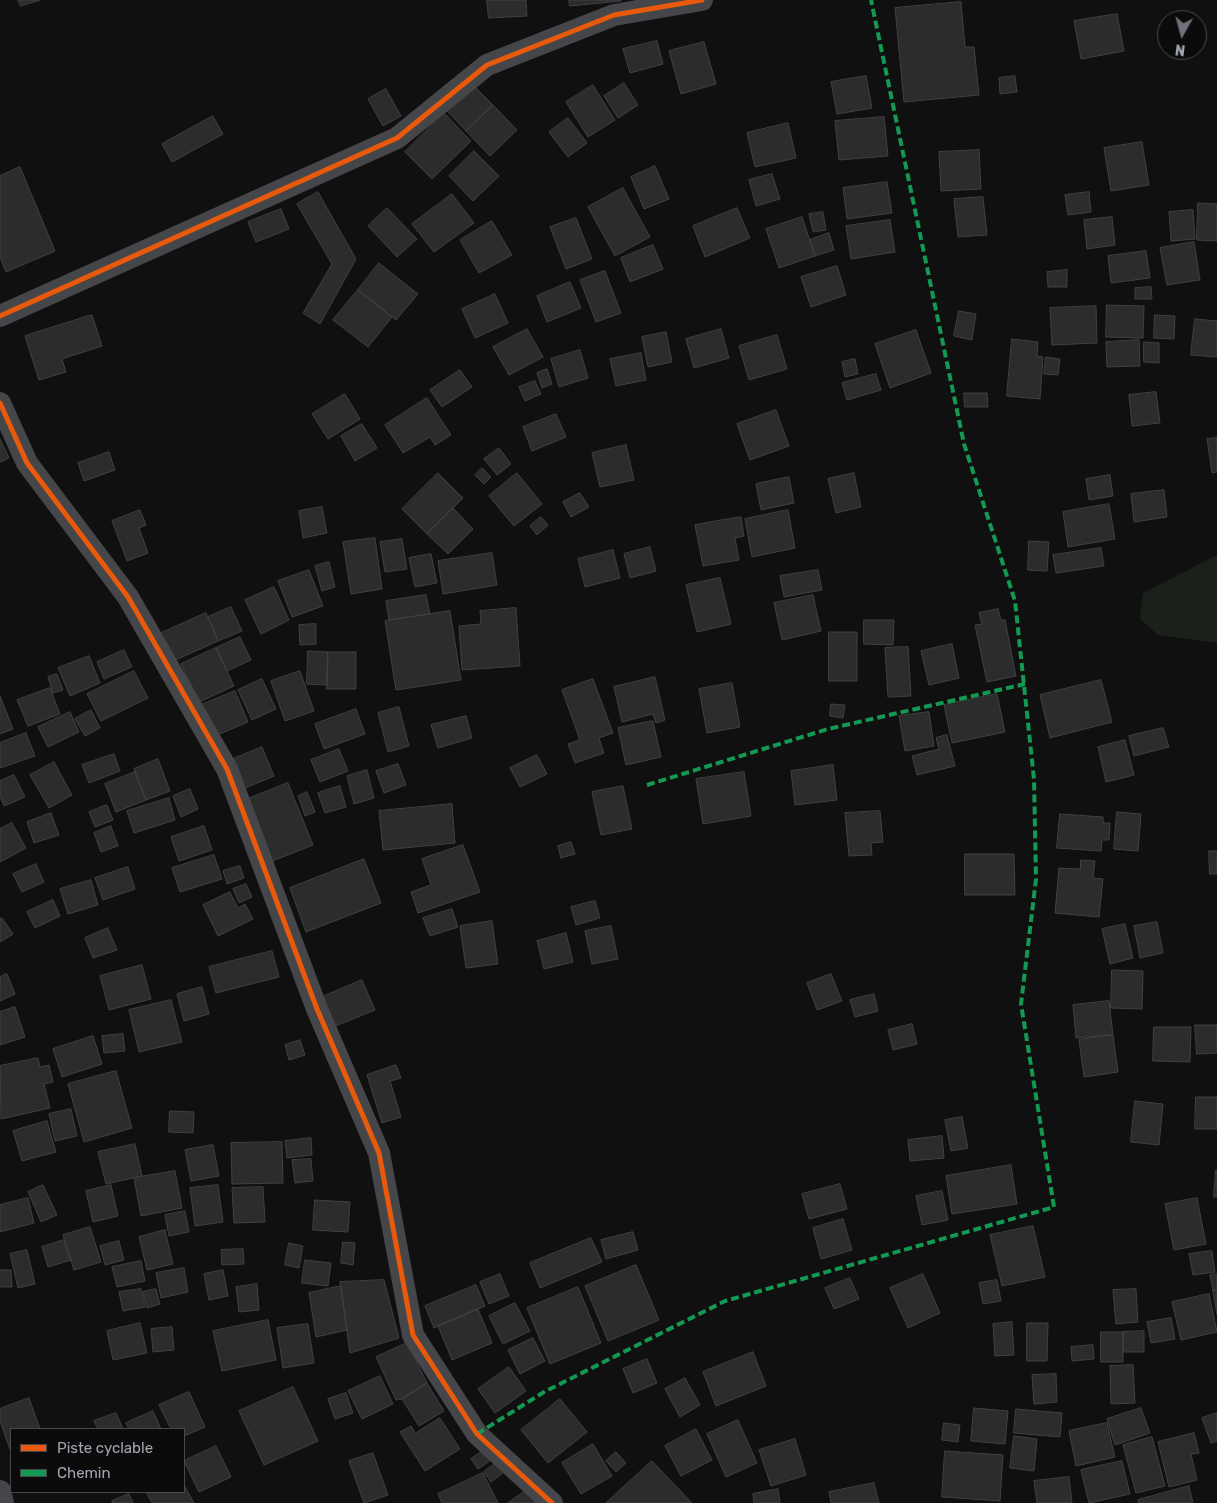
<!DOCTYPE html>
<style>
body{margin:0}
#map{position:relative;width:1217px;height:1503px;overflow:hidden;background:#101011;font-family:Rubik,sans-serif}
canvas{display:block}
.legend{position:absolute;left:10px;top:1428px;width:175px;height:65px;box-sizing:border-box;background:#0b0b0c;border:1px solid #47494e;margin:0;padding:6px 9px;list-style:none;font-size:15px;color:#a2a6b0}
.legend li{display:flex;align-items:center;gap:10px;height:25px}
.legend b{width:25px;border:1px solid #47494e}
.north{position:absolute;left:1157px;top:10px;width:50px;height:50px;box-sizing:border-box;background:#0b0b0c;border:1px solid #47494e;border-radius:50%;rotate:187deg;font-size:14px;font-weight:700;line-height:20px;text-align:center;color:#a2a6b0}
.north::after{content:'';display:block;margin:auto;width:18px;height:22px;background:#6f7278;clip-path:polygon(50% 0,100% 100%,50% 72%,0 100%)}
</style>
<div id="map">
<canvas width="1217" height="1503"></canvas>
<ul class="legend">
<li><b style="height:6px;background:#e8590c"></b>Piste cyclable</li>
<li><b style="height:6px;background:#139951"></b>Chemin</li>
</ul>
<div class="north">N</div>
</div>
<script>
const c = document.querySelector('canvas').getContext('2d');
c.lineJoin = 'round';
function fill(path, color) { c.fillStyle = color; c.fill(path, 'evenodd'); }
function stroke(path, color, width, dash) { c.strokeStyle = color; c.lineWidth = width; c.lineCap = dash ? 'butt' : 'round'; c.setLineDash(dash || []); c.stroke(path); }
fill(new Path2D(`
 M1217,555V643L1158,635L1140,619L1143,593Z`), '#1b201b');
const building = new Path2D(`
 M18,0H40L21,6Z
 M487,0H526L527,16L489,18Z
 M569,0H621V1L570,6Z
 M961,2L965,47H974L979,95L904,102L895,8Z
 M1117,14L1124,51L1081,59L1074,21Z
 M657,41L663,64L630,73L623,49Z
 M704,42L716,84L681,94L669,51Z
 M866,76L872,108L837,114L831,82Z
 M1015,76L1017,92L1000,94L999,78Z
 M624,83L638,105L618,118L604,96Z
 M593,85L615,120L588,137L566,102Z
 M474,86L493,105L466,131L447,111Z
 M386,89L401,116L383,126L368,99Z
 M493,105L517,130L490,156L466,131Z
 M444,113L471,141L432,179L405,152Z
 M213,116L223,134L172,162L162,144Z
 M884,117L888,156L839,160L835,121Z
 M568,118L587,143L568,157L549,132Z
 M788,123L796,158L755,167L747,133Z
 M1142,142L1149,185L1111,191L1104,148Z
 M979,150L981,189L941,191L939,152Z
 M474,151L499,176L473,201L449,176Z
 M655,166L669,199L644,209L631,177Z
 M20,167L55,251L6,272L0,257V176Z
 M772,174L780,199L756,206L749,180Z
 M887,182L892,213L847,219L843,188Z
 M623,188L650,237L615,256L588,207Z
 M318,192L356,259L320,324L303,313L332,264L297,204Z
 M1089,192L1091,212L1068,215L1065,195Z
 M452,194L474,223L434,252L412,224Z
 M983,197L987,235L958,237L954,199Z
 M1198,203L1217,204V241L1197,240Z
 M387,208L417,239L397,257L368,226Z
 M737,208L750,238L705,257L693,226Z
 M281,209L289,229L256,242L248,222Z
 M1193,210L1195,239L1171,241L1169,212Z
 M823,212L826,230L813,232L809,214Z
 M802,217L815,256L779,268L766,229Z
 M1112,217L1115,245L1087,249L1084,220Z
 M576,218L592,259L566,269L550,227Z
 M890,220L895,252L851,259L846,226Z
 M492,221L512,255L479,273L460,240Z
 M829,233L834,250L815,256L810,240Z
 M1194,242L1200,280L1167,285L1160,248Z
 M653,245L663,269L630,282L621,258Z
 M1146,251L1150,278L1111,283L1108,256Z
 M379,263L418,294L396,320L358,290Z
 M837,266L846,295L811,307L801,277Z
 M1067,270V287H1048L1047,272Z
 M605,271L621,313L596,322L580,280Z
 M570,282L581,308L547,322L537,296Z
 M1151,287L1152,299H1135V288Z
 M358,290L392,317L368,347L333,320Z
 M495,294L508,323L475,338L462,309Z
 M1107,305L1144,306L1143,338L1106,337Z
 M1096,306L1097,343L1052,345L1050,308Z
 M959,311L976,314L972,340L954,336Z
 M92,315L102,346L62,359L66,372L39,380L25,336Z
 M1155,315L1175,316L1174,339L1154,338Z
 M1195,319L1217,321V357L1191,355Z
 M527,329L543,357L509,375L493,347Z
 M721,329L729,358L694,368L686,339Z
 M916,330L931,373L890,388L875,344Z
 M666,332L672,362L648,367L642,337Z
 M777,335L787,369L749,380L739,346Z
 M1012,339L1038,342L1037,356L1043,357L1040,399L1007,396Z
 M1139,340L1140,366L1107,367L1106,342Z
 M1144,342L1159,343V363L1144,362Z
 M580,350L588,378L559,387L551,359Z
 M641,353L646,380L616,386L610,359Z
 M1046,357L1060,359L1058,375L1044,374Z
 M855,359L858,374L845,377L842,362Z
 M547,369L552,384L542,388L537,373Z
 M460,370L472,387L442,407L430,390Z
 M876,374L881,390L847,400L842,383Z
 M535,381L541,394L525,401L519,387Z
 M1156,392L1160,423L1132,426L1129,395Z
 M964,393H987L988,407H965Z
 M345,394L360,419L328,439L312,414Z
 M427,398L451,435L435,445L430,437L403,453L385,425Z
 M776,410L789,446L750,460L737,424Z
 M556,414L566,437L532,451L523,427Z
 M362,424L377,448L355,461L341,436Z
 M1217,438V472L1212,473L1207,439Z
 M0,439L9,458L0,462Z
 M626,445L634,480L600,487L592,453Z
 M499,448L511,464L497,475L484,459Z
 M109,452L115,470L84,481L78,463Z
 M482,468L491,477L484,484L475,475Z
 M438,473L463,498L427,534L402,509Z
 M517,473L542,504L514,526L489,496Z
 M854,473L861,507L836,513L828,479Z
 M1110,475L1113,496L1089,500L1086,479Z
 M789,477L794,503L761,510L756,484Z
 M1164,490L1167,517L1134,522L1131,494Z
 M580,493L589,507L571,517L563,502Z
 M1109,504L1115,539L1068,547L1063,512Z
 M322,507L327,533L303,538L299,511Z
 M453,508L473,529L448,554L427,534Z
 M140,510L146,525L139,528L148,553L127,561L112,521Z
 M788,510L795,548L752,557L745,519Z
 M541,517L548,525L537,535L530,526Z
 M741,517L744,536L735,538L739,560L703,566L695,525Z
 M375,538L382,589L351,594L343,542Z
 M402,539L407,569L385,572L380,542Z
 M1029,541L1049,542L1047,571L1028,570Z
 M650,547L656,571L630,578L624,554Z
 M1101,548L1104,566L1056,573L1053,555Z
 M613,550L620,578L585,587L578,559Z
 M492,553L497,585L443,594L438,561Z
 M431,554L437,583L415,587L409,558Z
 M329,562L335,587L322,591L315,566Z
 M309,570L323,606L292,617L278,581Z
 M818,570L822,590L784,597L780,576Z
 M720,578L731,624L697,632L686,585Z
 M274,587L289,620L261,634L245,600Z
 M426,595L430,614L389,620L386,601Z
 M813,595L821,631L782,640L774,603Z
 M231,607L242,631L218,641L208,617Z
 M516,608L520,666L462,670L459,626L481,624L480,611Z
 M998,609L1001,620H1005L1016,676L987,682L975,625L982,624L979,613Z
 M450,611L461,680L396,690L385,621Z
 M206,613L218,641L169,663L157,635Z
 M864,620H894L893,645L864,644Z
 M316,624V644L300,645L299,625Z
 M829,632H857V681H829Z
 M240,637L251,660L227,671L216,648Z
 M952,644L959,678L929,685L921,651Z
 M908,647L911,696L888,697L885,648Z
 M216,648L234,686L199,702L181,664Z
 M124,650L132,667L104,679L97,662Z
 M308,651L328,652L327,685L307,684Z
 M328,652H356V689H327Z
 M89,656L100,683L70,696L58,668Z
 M134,671L148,698L101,721L87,694Z
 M300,671L314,711L285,721L271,681Z
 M57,674L63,690L53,693L48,677Z
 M655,677L665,720L656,723L653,714L622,722L614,687Z
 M262,679L276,709L252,720L238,690Z
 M593,679L613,733L599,738L604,753L575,763L568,744L580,740L562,690Z
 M1101,680L1112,722L1050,738L1040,695Z
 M732,683L740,727L707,733L699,689Z
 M50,688L60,714L28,726L17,700Z
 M235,691L248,722L215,736L201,705Z
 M997,694L1005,732L952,743L944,705Z
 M0,696L13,729L0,734Z
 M831,704L845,705L843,718L830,716Z
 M399,707L409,746L388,752L378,713Z
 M356,709L365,734L324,749L315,724Z
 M91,710L100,728L85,736L75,719Z
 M70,712L79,732L48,747L38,727Z
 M929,712L934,746L905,751L899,716Z
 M466,716L472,738L438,748L431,725Z
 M653,721L661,757L626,765L618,728Z
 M1163,728L1169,747L1134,756L1129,736Z
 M26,733L35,756L0,768V743Z
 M947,735L955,766L917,775L912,756L939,749L936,738Z
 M1125,740L1134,775L1106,782L1098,747Z
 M262,747L274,776L243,789L231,760Z
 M339,749L348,771L320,782L311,760Z
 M114,754L120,771L89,783L82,765Z
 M537,755L547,774L520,787L510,768Z
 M158,759L170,791L146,800L134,769Z
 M54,762L72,795L49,808L30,775Z
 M398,764L406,785L384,793L376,771Z
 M833,765L837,800L795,805L791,771Z
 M367,770L374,798L354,804L347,776Z
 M135,772L146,800L116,812L105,784Z
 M744,772L751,816L703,824L696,779Z
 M14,775L25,797L4,806L0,796V781Z
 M288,783L313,845L270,862L245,800Z
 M340,786L346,807L325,813L318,793Z
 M623,786L632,829L601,835L592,792Z
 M190,789L198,809L181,817L173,796Z
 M307,792L315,812L305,816L298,796Z
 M169,798L175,820L134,833L127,811Z
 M452,804L455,843L383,850L379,811Z
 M107,805L113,820L95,827L89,812Z
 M880,811L883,842L871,843L872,855L849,856L845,813Z
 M1117,812L1141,814L1138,851L1114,849Z
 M51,813L59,835L34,843L27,822Z
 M1060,814L1103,817V823H1110L1109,840H1102L1101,851L1057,848Z
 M12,823L26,848L0,862V829Z
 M111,826L118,846L101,852L94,833Z
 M204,826L212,850L179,861L171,837Z
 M571,842L575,854L561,858L558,846Z
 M463,845L480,892L418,913L411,892L431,885L422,859Z
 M1209,851H1217V874H1210Z
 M965,854H1014L1015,895H965Z
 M214,855L222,879L180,892L172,868Z
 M364,859L381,903L306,932L290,888Z
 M1081,860L1095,861L1093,878L1103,879L1099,917L1055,913L1059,868L1080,869Z
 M36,864L44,882L22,892L13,874Z
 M240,866L244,878L227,884L223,871Z
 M128,867L135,889L103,900L95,878Z
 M91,880L98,905L68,914L60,889Z
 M246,884L252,897L239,903L233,889Z
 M230,892L238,908L245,904L253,919L218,936L203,905Z
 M53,900L60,916L35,928L27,912Z
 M595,901L600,918L576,925L571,907Z
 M452,909L458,927L430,936L423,918Z
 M2,918L13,934L0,942V919Z
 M492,921L498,964L466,968L460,926Z
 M1157,922L1163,953L1140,958L1134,926Z
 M1125,924L1133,958L1110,964L1102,929Z
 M611,926L618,959L592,964L585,931Z
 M108,928L117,950L93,958L85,938Z
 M566,933L573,962L544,969L537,941Z
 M272,951L279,977L216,993L209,967Z
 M142,965L151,999L109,1010L100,976Z
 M1112,970L1143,971L1142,1009L1111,1008Z
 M7,974L15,994L0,1001V977Z
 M831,974L842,1001L817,1010L807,983Z
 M362,980L375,1010L333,1027L320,998Z
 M202,987L209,1014L184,1021L177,994Z
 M874,994L878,1011L855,1017L850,1000Z
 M171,1000L182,1042L139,1052L129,1010Z
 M1109,1001L1113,1035L1076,1038L1073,1005Z
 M15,1007L25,1037L0,1045V1012Z
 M912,1024L917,1044L893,1050L888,1030Z
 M1195,1025H1217V1053L1197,1054Z
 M1154,1027H1191L1190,1062L1153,1061Z
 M123,1034L125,1051L104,1053L102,1036Z
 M1113,1035L1118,1072L1084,1077L1079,1040Z
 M93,1036L102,1064L62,1077L53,1049Z
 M300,1040L305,1055L289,1060L285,1045Z
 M38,1058L40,1067L49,1065L53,1082L44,1084L50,1108L1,1119L0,1066Z
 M396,1065L401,1078L390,1081L401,1117L382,1123L367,1075Z
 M116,1071L132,1128L84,1142L68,1084Z
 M1196,1097H1217V1129H1195Z
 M1135,1101L1163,1104L1159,1145L1131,1142Z
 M71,1109L77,1136L55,1141L49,1114Z
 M170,1111L194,1112L193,1133L169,1132Z
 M962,1117L968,1148L951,1151L945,1120Z
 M47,1121L56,1152L22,1161L13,1131Z
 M942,1136L944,1158L910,1161L908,1140Z
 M311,1138L312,1155L287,1158L285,1141Z
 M282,1142L283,1183L232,1184L231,1143Z
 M135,1144L142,1176L106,1184L98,1152Z
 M213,1145L219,1176L191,1181L185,1150Z
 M311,1159L313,1181L295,1183L292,1160Z
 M1011,1165L1017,1204L952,1214L946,1176Z
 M1216,1170H1217V1197H1214Z
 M175,1171L182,1208L141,1216L134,1178Z
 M840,1184L847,1209L809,1219L802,1194Z
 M43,1185L57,1215L41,1222L28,1192Z
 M111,1185L118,1216L93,1222L86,1191Z
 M218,1185L223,1222L195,1226L190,1188Z
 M263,1187L265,1222L234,1223L232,1188Z
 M942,1191L948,1220L922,1225L916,1196Z
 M28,1198L34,1223L0,1232V1205Z
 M1197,1198L1206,1244L1174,1250L1165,1204Z
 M315,1200L350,1202L348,1232L313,1230Z
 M185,1211L189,1232L169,1236L165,1215Z
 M843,1219L852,1250L821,1259L813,1228Z
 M1033,1226L1045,1277L1002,1286L990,1235Z
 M90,1227L101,1262L74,1270L63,1235Z
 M165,1230L173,1264L147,1270L139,1237Z
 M633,1232L638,1250L606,1259L601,1240Z
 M591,1238L602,1262L540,1288L530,1263Z
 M64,1240L71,1260L48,1267L42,1247Z
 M119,1241L124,1260L105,1265L100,1246Z
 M343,1242L355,1243L353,1265L341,1263Z
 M289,1243L303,1246L299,1268L285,1265Z
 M243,1249L244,1264L222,1265L221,1250Z
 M27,1250L35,1284L18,1288L10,1254Z
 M1212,1251L1215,1272L1193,1275L1189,1254Z
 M305,1260L331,1263L328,1286L302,1283Z
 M141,1261L145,1281L117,1287L112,1267Z
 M636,1265L659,1320L608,1341L585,1286Z
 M184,1268L188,1292L161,1298L156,1273Z
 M0,1270H11L12,1287H0Z
 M223,1270L228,1296L209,1300L204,1274Z
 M500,1274L509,1296L489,1304L480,1282Z
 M923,1274L940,1313L908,1328L890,1288Z
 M1217,1274V1290H1213L1210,1275Z
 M850,1278L859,1299L834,1309L825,1288Z
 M384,1280L399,1338L350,1353L340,1282Z
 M997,1280L1001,1301L983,1304L979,1283Z
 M257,1284L259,1310L239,1312L236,1287Z
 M476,1285L485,1306L434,1328L425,1306Z
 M341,1286L347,1330L316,1337L309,1293Z
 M578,1287L601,1343L550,1364L527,1308Z
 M141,1289L145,1307L123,1311L119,1292Z
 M156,1289L160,1304L147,1308L143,1292Z
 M1136,1289L1138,1322L1116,1324L1113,1290Z
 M1213,1290H1217V1314Z
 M1209,1294L1217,1332L1181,1340L1172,1302Z
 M515,1303L530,1331L503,1344L489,1316Z
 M478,1309L492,1343L452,1360L438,1326Z
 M1171,1318L1175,1339L1151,1343L1147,1322Z
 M268,1320L276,1360L222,1371L213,1331Z
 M1012,1322L1014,1355L995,1356L993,1324Z
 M140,1323L147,1353L113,1360L107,1331Z
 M1027,1323H1048L1047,1361H1027Z
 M308,1324L314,1363L283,1368L277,1328Z
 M172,1327L174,1350L153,1352L151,1329Z
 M1144,1331V1352H1123V1332Z
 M1101,1332H1123V1362H1101Z
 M533,1338L545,1361L520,1374L508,1350Z
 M407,1343L427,1383L402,1399L396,1400L376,1357Z
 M1093,1345L1094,1359L1072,1361L1071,1347Z
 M753,1352L766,1386L716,1406L703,1372Z
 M647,1359L657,1383L633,1393L623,1369Z
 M1133,1365L1135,1403L1111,1404L1110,1366Z
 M509,1367L526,1391L495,1413L478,1389Z
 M1056,1374L1057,1402L1034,1404L1032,1375Z
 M380,1376L393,1404L362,1419L348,1391Z
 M685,1378L700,1405L680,1417L665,1389Z
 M427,1383L444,1411L419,1426L402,1399Z
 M293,1387L318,1441L264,1465L239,1411Z
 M189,1392L205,1427L184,1436V1429H171L159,1405Z
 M346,1393L353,1413L335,1419L328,1399Z
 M29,1398L40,1429H11V1452L0,1421V1409Z
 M560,1399L587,1432L548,1463L521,1430Z
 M974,1408L1008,1411L1005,1444L971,1441Z
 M1141,1408L1150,1433L1115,1445L1107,1419Z
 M1016,1409L1062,1413L1060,1437L1014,1433Z
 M153,1411L161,1429H129L126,1423Z
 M116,1413L123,1429H98L94,1421Z
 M1217,1413V1441L1211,1443L1202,1418Z
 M440,1418L460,1449L425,1471L400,1432L411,1426L415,1433Z
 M738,1420L757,1463L726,1477L707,1434Z
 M944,1423L960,1425L958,1442L942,1440Z
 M1107,1423L1115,1457L1076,1466L1069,1431Z
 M696,1429L712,1460L681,1476L665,1446Z
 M1194,1433L1199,1453L1191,1454L1197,1480L1169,1487L1158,1442Z
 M1014,1436L1037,1439L1034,1471L1010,1468Z
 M1152,1437L1165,1486L1136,1493L1123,1445Z
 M795,1439L806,1475L771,1486L759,1450Z
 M593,1444L612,1476L581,1494L562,1463Z
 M216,1446L231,1477L199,1492L184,1461Z
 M484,1450L491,1460L478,1469L471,1459Z
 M945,1451L1003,1455L1000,1501L942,1497Z
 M616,1452L626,1463L616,1472L606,1461Z
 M373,1453L388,1495L364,1503L349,1461Z
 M652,1461L692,1503H606Z
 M1122,1461L1130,1494L1089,1503L1081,1470Z
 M497,1462L504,1472L491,1482L484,1472Z
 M483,1473L498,1503H442L438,1494Z
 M1069,1477L1072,1503H1037L1034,1481Z
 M874,1483L879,1503H831L829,1492Z
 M184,1485L194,1503H152L146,1492H184Z
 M532,1486L545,1503H508Z
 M1189,1486L1193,1503H1139L1138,1500Z
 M778,1489L780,1503H754L753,1494Z
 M129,1494L133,1503H112V1501Z`);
fill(building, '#2c2c2d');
stroke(building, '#404143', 1);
stroke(new Path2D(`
 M0,316L397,138L487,65L614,15L702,0
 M0,403L27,463L128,597L227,769L317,1009L379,1153L413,1335L477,1434L552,1503
 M0,1491L3,1503`), '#444649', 22);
stroke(new Path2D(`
 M647,785L828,729L1025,684
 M477,1434L544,1392L725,1301L1054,1207L1021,1004L1036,879L1034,779L1015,601L964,444L871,0`), '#139951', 4, [8, 4]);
stroke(new Path2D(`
 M0,316L397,138L487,65L614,15L702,0
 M0,403L27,463L128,597L227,769L317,1009L379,1153L413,1335L477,1434L552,1503`), '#e8590c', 5);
</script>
